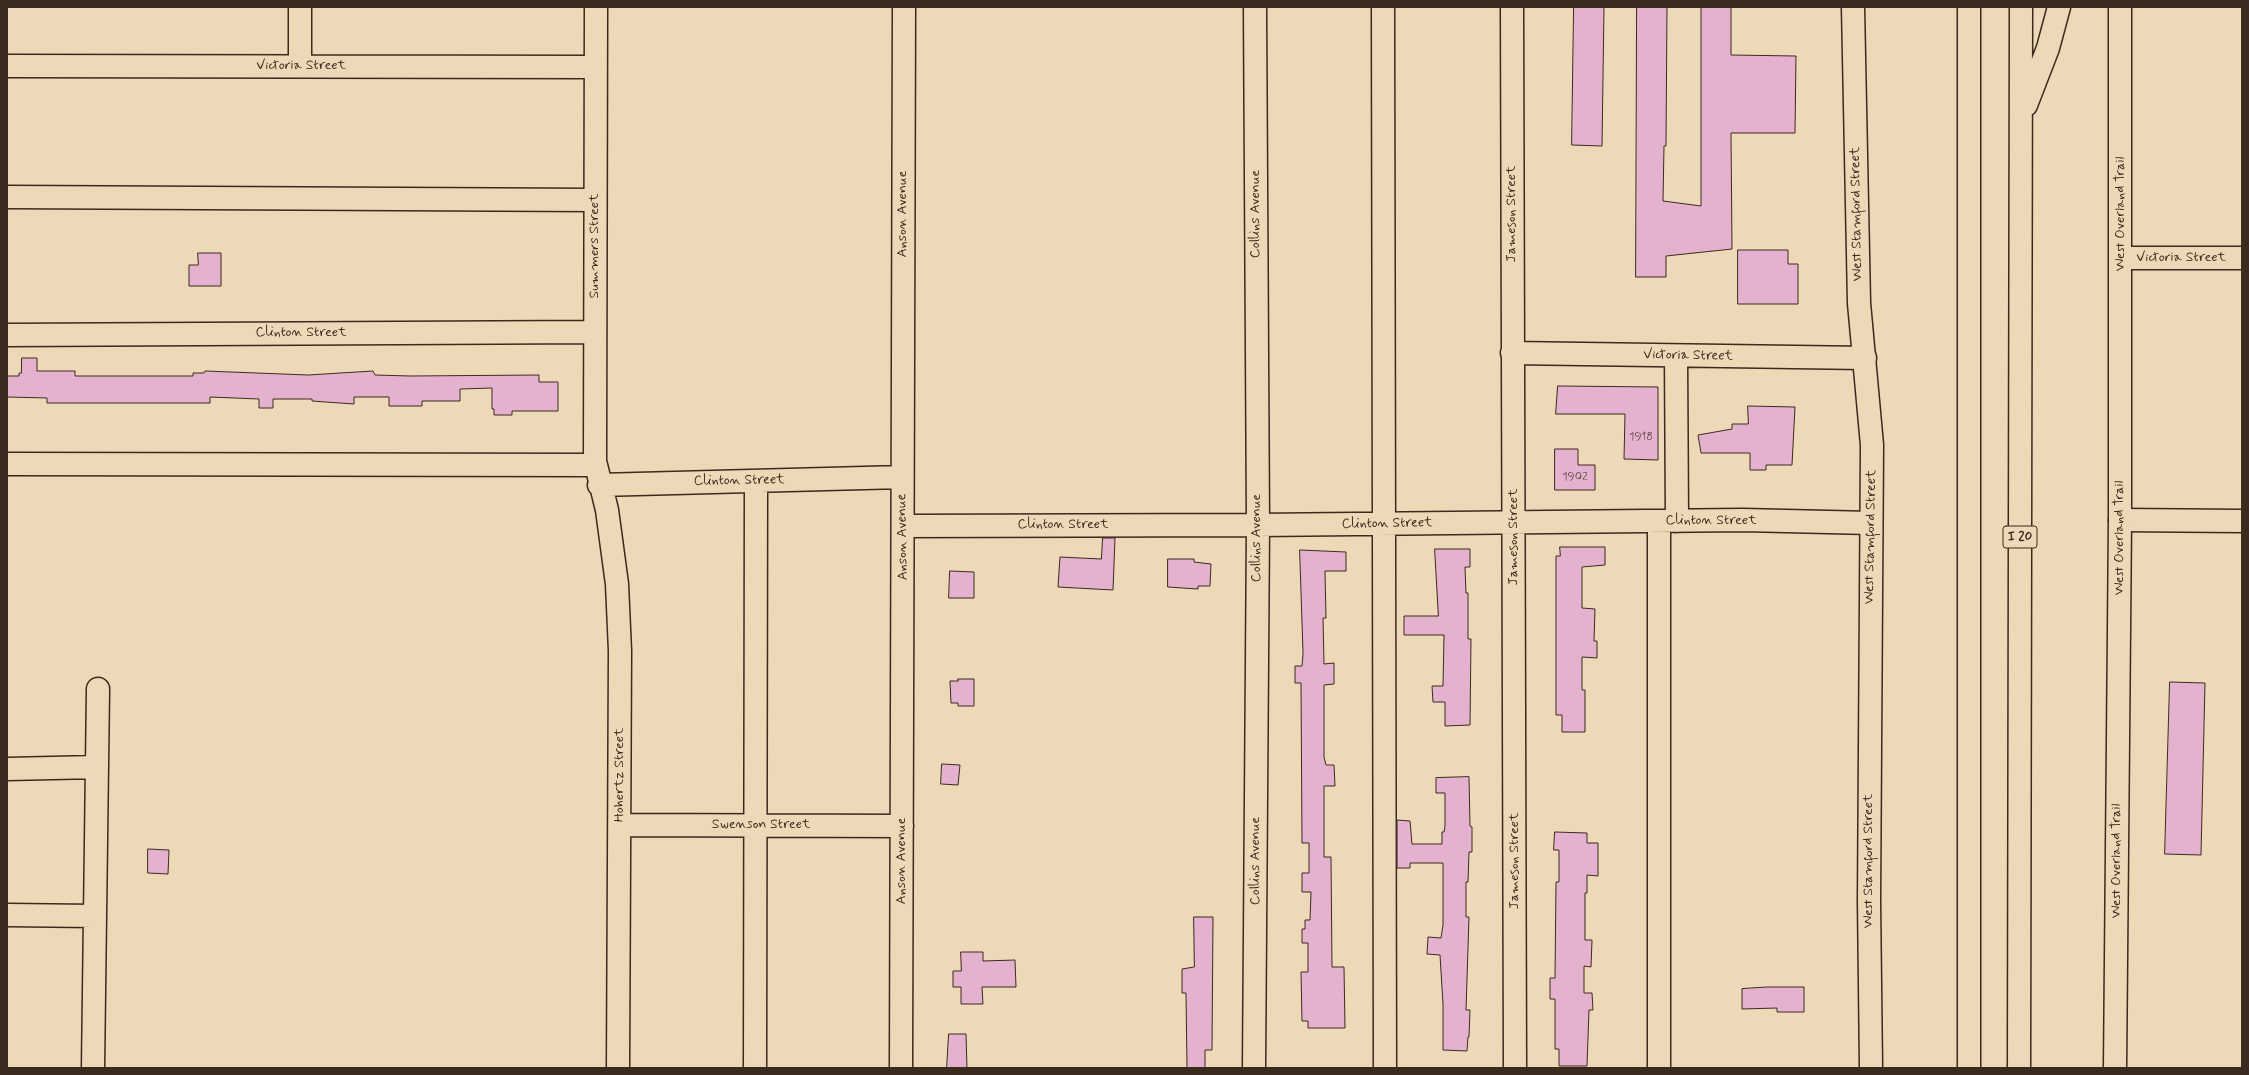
<!DOCTYPE html>
<style>
body{margin:0}
#map{position:relative;width:2249px;height:1075px;overflow:hidden;background:#edd9b7;font-family:Mynerve,sans-serif}
canvas{display:block}
.frame{position:absolute;inset:0;border:8px solid #3b2a1e;pointer-events:none}
</style>
<div id="map">
<canvas width="2249" height="1075"></canvas>
<div class="frame"></div>
</div>
<script>
const c = document.querySelector('canvas').getContext('2d');
c.lineJoin = 'round';
function fill(path, color) { c.fillStyle = color; c.fill(path, 'evenodd'); }
function stroke(path, color, width, dash) { c.strokeStyle = color; c.lineWidth = width; c.lineCap = dash ? 'butt' : 'round'; c.setLineDash(dash || []); c.stroke(path); }
function drawText(font, color, halo, rows, align = 'center') {
  c.font = font + ' Mynerve,sans-serif'; c.lineWidth = 3; c.setLineDash([]); c.textBaseline = 'middle'; c.strokeStyle = halo; c.fillStyle = color; for (const [text, x, y, turn = 0] of rows) {
    c.save(); c.translate(x, y); c.rotate((+turn || 0) * Math.PI / 180); c.textAlign = isNaN(turn) ? turn : align; if (halo) c.strokeText(text, 0, 0); c.fillText(text, 0, 0); c.restore();
  }
}
const building = new Path2D(`
 M1574,7H1604L1602,146L1572,145Z
 M1637,7H1667L1666,146H1664L1663,201L1701,206V7H1731V55L1796,56L1795,133H1731L1732,249L1666,256V277H1636Z
 M1738,250H1788V264H1798V304H1738Z
 M198,253H221V286H189V265H198Z
 M22,358H37V371H75V376H193V373H204L205,371L308,375L373,371L375,375L410,376L539,375V382H558V411H512V415H494V409H492V388L460,389V401H422V406H389V397H354V404L312,401V399H273V408H259V399L210,397V403H47V398L7,397V376H19V373H21Z
 M1558,386L1658,387V460L1624,459L1625,414H1556Z
 M1748,406L1795,407L1792,465H1766V470H1750V453H1701L1698,435L1732,429V424H1748Z
 M1555,449H1578V465H1595V490H1555Z
 M1103,538H1115L1113,590L1058,587L1060,557L1101,559Z
 M1560,547H1605V565L1582,567V608L1595,609L1594,641H1597V658L1582,657V690H1585V732H1562V715H1556V556H1560Z
 M1435,549H1470V567H1465L1466,593H1468V639H1471L1470,725L1445,726V702H1433L1432,686H1443L1444,635H1404V616H1438Z
 M1300,550L1346,552V571H1325L1326,618H1323L1324,664L1334,663V684L1324,685V757L1326,765H1334L1335,786H1324V857H1331L1332,967H1344L1345,1028H1308V1021H1302L1301,972H1308V943H1302V929H1305V920H1310L1311,892H1302V873H1309V843H1302L1301,683H1295V666H1302L1303,654Z
 M1168,559H1194V562L1211,564L1210,586H1198V589L1168,587Z
 M950,571L974,572V598H949Z
 M958,679H974V706H958V703H951L950,681H958Z
 M2170,682L2205,683L2201,855L2165,854Z
 M942,764L960,765L958,785L941,784Z
 M1469,777L1470,826L1472,827V852H1469L1468,882H1466V917H1469L1466,1010H1470L1469,1037H1468L1467,1051L1443,1050V1004L1440,955L1427,954L1428,937L1441,938L1443,925V863H1410V868H1397V820L1410,821L1412,844H1442V832H1444L1445,826V793H1436V778Z
 M1555,832L1587,833V843H1598V876L1587,875V893H1585V940H1592L1591,967L1584,966V993H1592L1593,1010H1589L1587,1066H1559V1049H1555V999H1550V978H1555L1556,882H1559V850H1554Z
 M148,849L169,850L168,874L148,873Z
 M1194,917H1213L1212,1050H1205V1068H1187L1186,993H1182V969L1194,967Z
 M961,952H983V961L1015,960L1016,987H982L983,1004H961V987H953V971H961Z
 M1767,987H1804V1012H1777V1008L1742,1009V989Z
 M949,1034H966L967,1068H947Z`);
fill(building, '#e4b2cf');
stroke(building, '#3b2a1e', 1);
const minor = new Path2D(`
 M596,7L595,461L607,510L617,584L620,651L618,1068
 M1383,7L1385,1068
 M1512,7L1515,1068
 M7,66L595,67
 M300,66V7
 M7,197L595,200
 M2121,258H2242
 M7,335L595,332
 M1512,353L1865,358
 M1676,356L1677,521
 M7,464L596,465
 M599,485L902,477
 M2120,520L2242,521
 M1659,521V1068
 M904,526L1258,525L1743,520L1871,523
 M7,769L97,767
 M620,825L902,826
 M7,915L95,916
 M93,1068L98,689
 M755,1068L756,481
 M901,1068L904,7
 M1254,1068L1258,525L1255,7`);
const major = new Path2D(`
 M1853,7L1859,303L1872,445L1869,901L1871,1068
 M2115,1068L2120,520V7`);
const highway = new Path2D(`
 M2026,105L2048,48L2059,7
 M1969,1068V7
 M2019,1068L2021,7`);
stroke(minor, '#3b2a1e', 25);
stroke(major, '#3b2a1e', 25);
stroke(highway, '#3b2a1e', 25);
stroke(minor, '#edd9b7', 22);
stroke(major, '#edd9b7', 22);
stroke(highway, '#edd9b7', 22);
drawText('12px', '#654c4a', null, [
 ["1918",1641,437],
 ["1902",1575,477]
]);
for (const [x, y, w] of [
 [2020,537,34]
]) { const box = new Path2D(); box.roundRect(x - w / 2, y - 11, w, 22, 3); c.fillStyle = '#edd9b7'; c.fill(box); stroke(box, '#3b2a1e', 1); }
drawText('bold 13px', '#3b2a1e', null, [
 ["I 20",2020,537]
]);
drawText('14px', '#3b2a1e', '#edd9b7', [
 ["Victoria Street",301,66],
 ["Anson Avenue",903,214,-90],
 ["Collins Avenue",1256,214,-90],
 ["Jameson Street",1512,214,-90],
 ["West Stamford Street",1857,214,-91],
 ["West Overland Trail",2121,214,-90],
 ["Summers Street",595,246,-90],
 ["Victoria Street",2181,258],
 ["Clinton Street",301,333],
 ["Victoria Street",1688,356,1],
 ["Clinton Street",739,481,-1],
 ["Clinton Street",1711,521],
 ["Clinton Street",1387,524,-1],
 ["Clinton Street",1063,525],
 ["Anson Avenue",903,537,-91],
 ["Jameson Street",1514,537,-90],
 ["West Stamford Street",1871,537,-89],
 ["Collins Avenue",1257,538,-90],
 ["West Overland Trail",2120,538,-90],
 ["Hohertz Street",620,775,-90],
 ["Swenson Street",761,825],
 ["Anson Avenue",902,861,-90],
 ["Collins Avenue",1256,861,-90],
 ["Jameson Street",1515,861,-90],
 ["West Stamford Street",1869,861,-90],
 ["West Overland Trail",2117,861,-90]
]);
</script>
